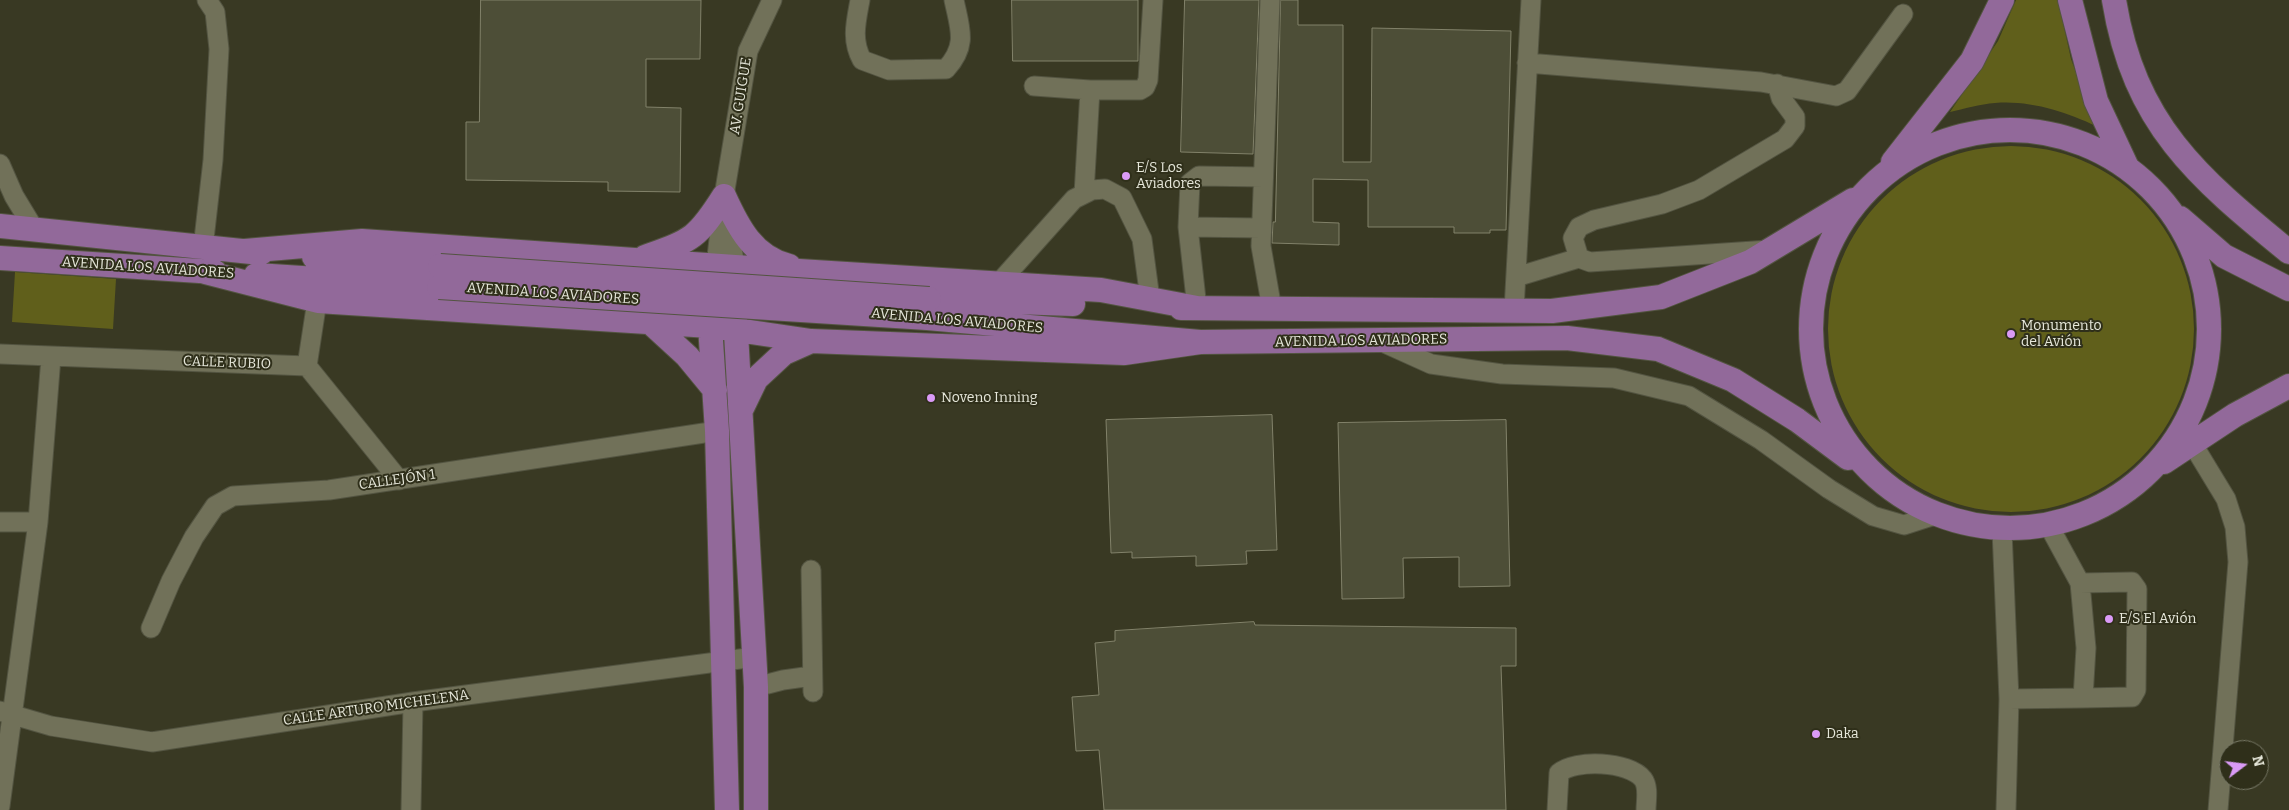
<!DOCTYPE html>
<meta charset="utf-8">
<style>
body{margin:0}
#map{position:relative;width:2289px;height:810px;overflow:hidden;background:#393923;font-family:Bitter,serif}
canvas{display:block}
.north{position:absolute;left:2219px;top:740px;width:50px;height:50px;box-sizing:border-box;background:#2f2f1a;border:1px solid #787967;border-radius:50%;rotate:75deg;font-size:14px;font-weight:700;line-height:20px;text-align:center;color:#e6e7da}
.north::after{content:'';display:block;margin:auto;width:18px;height:22px;background:#da9af6;clip-path:polygon(50% 0,100% 100%,50% 72%,0 100%)}
</style>
<div id="map">
<canvas width="2289" height="810"></canvas>
<div class="north">N</div>
</div>
<script>
const c = document.querySelector('canvas').getContext('2d');
c.lineJoin = 'round';
function fill(path, color) { c.fillStyle = color; c.fill(path, 'evenodd'); }
function stroke(path, color, width, dash) { c.strokeStyle = color; c.lineWidth = width; c.lineCap = dash ? 'butt' : 'round'; c.setLineDash(dash || []); c.stroke(path); }
function drawText(font, color, halo, rows, align = 'center') {
  c.font = font + ' Bitter,serif'; c.lineWidth = 4; c.setLineDash([]); c.textBaseline = 'middle'; c.strokeStyle = halo; c.fillStyle = color; for (const [text, x, y, turn = 0] of rows) {
    c.save(); c.translate(x, y); c.rotate((+turn || 0) * Math.PI / 180); c.textAlign = isNaN(turn) ? turn : align; if (halo) c.strokeText(text, 0, 0); c.fillText(text, 0, 0); c.restore();
  }
}
fill(new Path2D(`
 M2016,0H2058L2071,59L2096,126C2066,112 2030,100 1995,103C1980,104 1964,109 1950,112L1998,41Z
 M1828 329a183 183 0 1 1 366 0a183 183 0 1 1-366 0Z
 M15,272L116,279L113,329L12,322Z`), '#605f1b');
const building = new Path2D(`
 M481,0H701L700,59H646V107L681,108L680,192L608,191V182L466,180V122H479Z
 M1012,0H1138V61H1013Z
 M1185,0H1259L1253,154L1181,152Z
 M1281,0H1298V25H1343V162H1371L1372,28L1511,31L1506,230H1490V233H1454V227H1368V180L1313,179V222L1339,223V245L1272,243L1273,222H1275Z
 M1272,415L1277,550L1246,551L1247,564L1196,566V556L1132,558V552L1111,553L1106,420Z
 M1506,420L1510,586L1459,587V557L1403,558L1404,598L1342,599L1338,423Z
 M1254,622L1255,625L1516,628V666H1501L1506,810H1104L1099,750L1076,751L1072,697L1099,695L1095,643L1115,641V631Z`);
fill(building, '#4d4e37');
stroke(building, '#82826a', 1);
const minor = new Path2D(`
 M860,0C856,22 851,40 862,60L889,70L946,69C968,45 960,29 954,0
 M1270,0L1261,246L1272,309
 M1527,63L1761,82L1836,96L1847,91L1903,14
 M1034,86L1090,90
 M0,164L14,196L34,229
 M1084,194L1090,90H1140L1145,87L1148,80L1153,0
 M728,222L735,267
 M1188,227L1197,308
 M1261,228L1188,227L1190,183L1199,176L1263,177
 M203,248L213,160L219,49L215,12L207,0
 M1769,250L1590,262L1579,258L1573,238L1579,227L1594,220L1662,204L1699,190L1785,139L1795,126V117L1781,98L1777,84
 M716,265L724,196L748,51L772,0
 M1516,277L1579,258
 M998,284L1074,199L1092,190L1105,189L1122,198L1142,239L1150,299
 M1514,310L1531,0
 M1380,341L1431,364L1502,374L1614,378L1689,396L1761,440L1829,489L1873,516L1904,525L1935,515
 M0,354L307,366L399,480
 M307,366L319,288
 M2192,443L2226,499L2235,527L2238,562L2218,810
 M0,522H38
 M2002,530L2009,699L2006,810
 M811,570L813,692
 M2080,583L2132,582L2137,589L2136,690L2132,697L2083,698
 M151,628L171,581L194,537L215,506L233,496L329,490L717,431
 M756,687L783,680L812,676
 M2009,699L2083,698L2086,648L2080,583L2049,526
 M0,711L51,726L152,742L413,702L755,657
 M0,806L38,522L51,357
 M411,810L413,702
 M1557,810L1559,773C1575,759 1629,761 1643,779C1649,787 1646,801 1646,810`);
const major = new Path2D(`
 M2070,0L2096,101L2126,165
 M2114,0C2134,124 2197,177 2289,252
 M1811 329a199 199 0 1 1 398 0a199 199 0 1 1-398 0Z
 M1893,162L1972,61L2002,0
 M724,196C738,227 753,257 789,266
 M2180,218L2224,256L2289,289
 M0,226L261,253
 M245,251L362,241L735,267L1101,290L1197,308
 M314,257L440,266
 M645,257C692,240 697,239 724,196
 M0,258L215,272
 M201,271L318,301L710,326L811,341L1124,353L1200,342
 M256,275L439,287
 M929,299L1073,304
 M1181,308L1552,311L1661,297L1750,262L1853,200
 M712,312L710,326L717,431L727,810
 M735,315L756,687V810
 M927,318L1200,342L1567,338L1658,349L1733,380L1797,420L1848,458
 M651,323L687,356L715,390
 M742,408L756,379L784,353L811,341
 M2164,462L2235,415L2289,386`);
stroke(minor, '#535441', 21);
stroke(major, '#535441', 26);
stroke(minor, '#717159', 19);
stroke(major, '#92699a', 24);
const majorBridge = new Path2D(`
 M440,266L929,299
 M439,287L927,318`);
stroke(majorBridge, '#535441', 26, []);
stroke(majorBridge, '#92699a', 24);
for (const [x, y, r, color] of [
 [1126,176,5,"#da9af6"],
 [2011,334,5,"#da9af6"],
 [931,398,5,"#da9af6"],
 [2109,619,5,"#da9af6"],
 [1816,734,5,"#da9af6"]
]) { const dot = new Path2D(); dot.arc(x, y, r, 0, 2 * Math.PI); c.fillStyle = color; c.fill(dot); stroke(dot, '#2f2f1a', 2); }
drawText('14px', '#e6e7da', '#2f2f1a', [
 ["AV. GUIGUE",741,96,-81],
 ["AVENIDA LOS AVIADORES",148,268,4],
 ["AVENIDA LOS AVIADORES",553,294,4],
 ["AVENIDA LOS AVIADORES",957,321,5],
 ["AVENIDA LOS AVIADORES",1361,341,-1],
 ["CALLE RUBIO",227,363,2],
 ["CALLEJÓN 1",397,480,-8],
 ["CALLE ARTURO MICHELENA",376,708,-8]
]);
drawText('14px', '#e6e7da', '#2f2f1a', [
 ["E/S Los",1136,168],
 ["Aviadores",1136,184],
 ["Monumento",2021,326],
 ["del Avión",2021,342],
 ["Noveno Inning",941,398],
 ["E/S El Avión",2119,619],
 ["Daka",1826,734]
], 'left');
</script>
